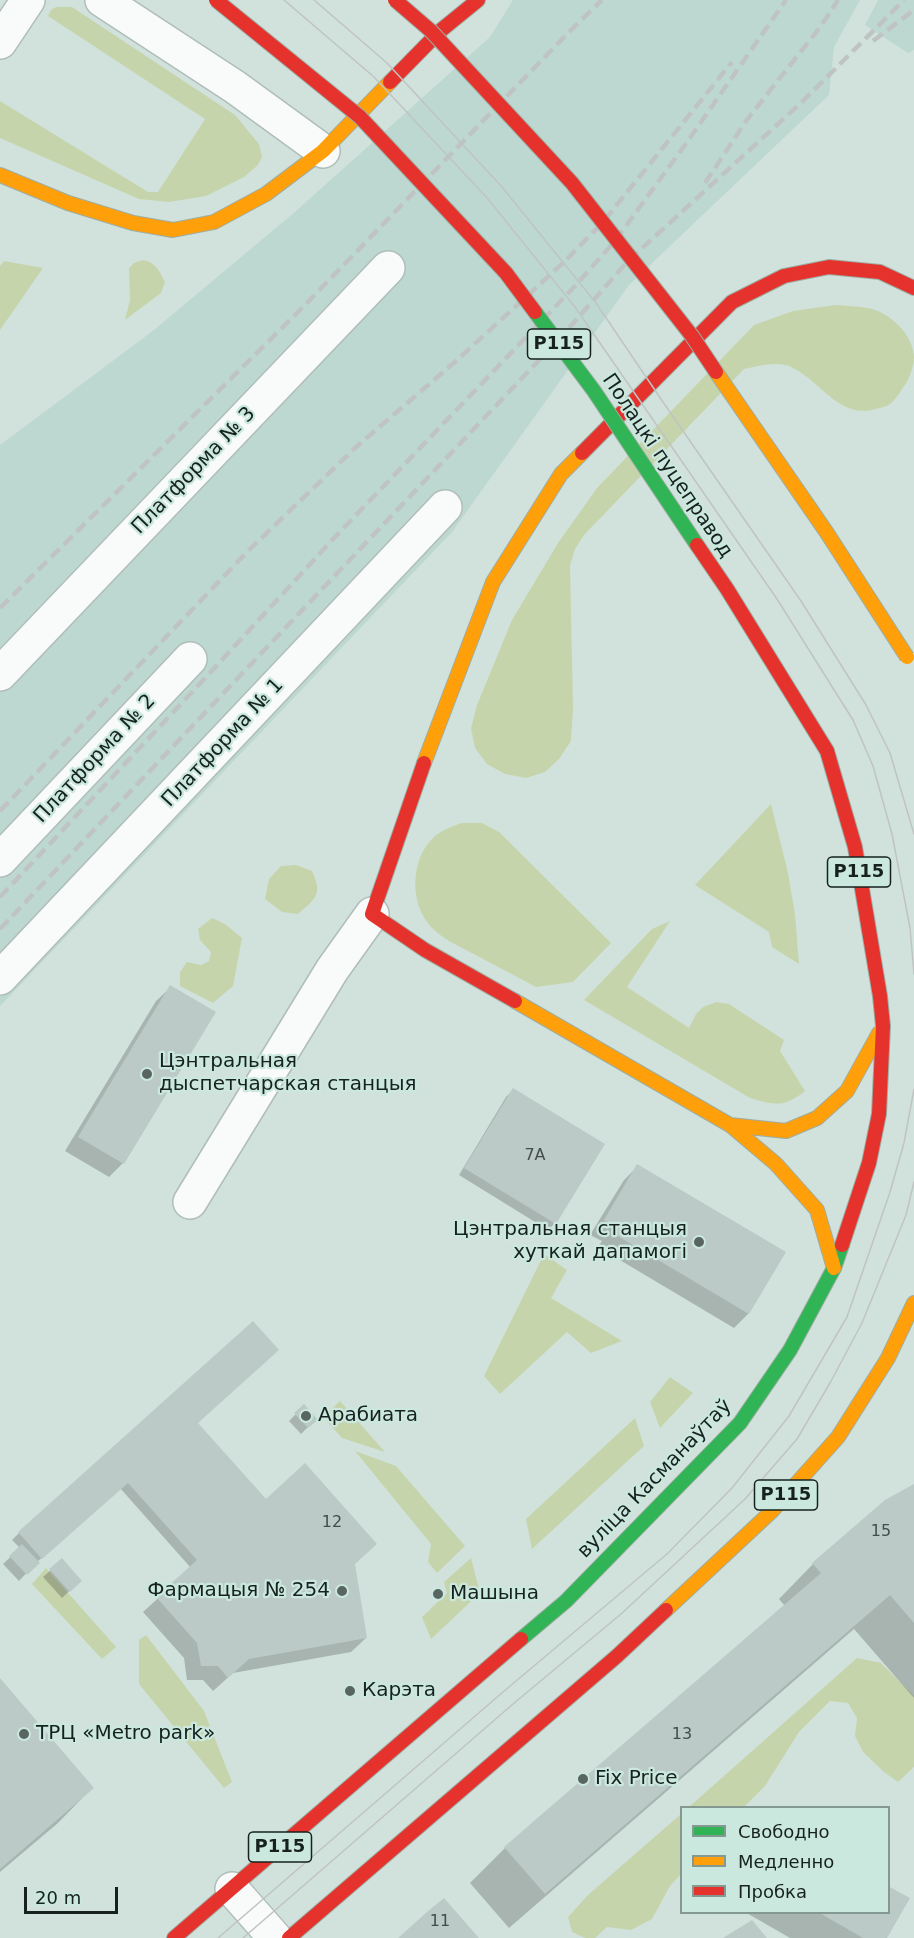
<!DOCTYPE html>
<meta charset="utf-8">
<style>
body{margin:0}
#map{position:relative;width:914px;height:1938px;overflow:hidden;background:#d1e2dc;font-family:"DejaVu Sans",sans-serif}
canvas{display:block}
.legend{position:absolute;left:680px;top:1806px;width:210px;height:108px;box-sizing:border-box;background:#cbe8df;border:2px solid #839992;margin:0;padding:8px 10px;list-style:none;font-size:18px;color:#17221f}
.legend li{display:flex;align-items:center;gap:12px;height:30px}
.legend b{width:30px;border:2px solid #839992}
.scale{position:absolute;left:24px;top:1887px;width:94px;height:27px;box-sizing:border-box;border:3px solid #17221f;border-top:0;padding-left:8px;font-size:18px;line-height:21px;white-space:nowrap;color:#17221f;-webkit-text-stroke:4px #cbe8df;paint-order:stroke}
</style>
<div id="map">
<canvas width="914" height="1938"></canvas>
<ul class="legend">
<li><b style="height:8px;background:#30b455"></b>Свободно</li>
<li><b style="height:8px;background:#ff9f0a"></b>Медленно</li>
<li><b style="height:8px;background:#e5322d"></b>Пробка</li>
</ul>
<div class="scale">20 m</div>
</div>
<script>
const c = document.querySelector('canvas').getContext('2d');
c.lineJoin = 'round';
function fill(path, color) { c.fillStyle = color; c.fill(path, 'evenodd'); }
function stroke(path, color, width, dash) { c.strokeStyle = color; c.lineWidth = width; c.lineCap = dash ? 'butt' : 'round'; c.setLineDash(dash || []); c.stroke(path); }
function drawText(font, color, halo, rows, align = 'center') {
  c.font = font + ' "DejaVu Sans",sans-serif'; c.lineWidth = 4.5; c.setLineDash([]); c.textBaseline = 'middle'; c.strokeStyle = halo; c.fillStyle = color; for (const [text, x, y, turn = 0] of rows) {
    c.save(); c.translate(x, y); c.rotate((+turn || 0) * Math.PI / 180); c.textAlign = isNaN(turn) ? turn : align; if (halo) c.strokeText(text, 0, 0); c.fillText(text, 0, 0); c.restore();
  }
}
fill(new Path2D(`
 M513,0H860L834,47L829,95L629,285L452,532L0,1006V445L154,330L296,211L490,37Z
 M878,0H914V50L908,53L865,25Z`), '#bdd8d1');
fill(new Path2D(`
 M56,7H72L235,115L259,144L262,157L258,165L244,177L206,196L169,202L139,199L0,138V101L148,192H158L205,119L48,16L51,10Z
 M143,260C155,262 159,270 165,282L161,293L125,320L130,300L129,268L134,263Z
 M4,261L43,268L0,330V266Z
 M835,305C846,306 857,306 867,308C889,311 914,335 914,358C913,374 905,386 895,399C890,406 884,407 876,409C838,420 820,379 789,366C775,361 757,366 744,369L584,535L575,549L570,565L573,707L571,741L559,759L545,772L526,778L505,774L487,764L475,748L471,728L477,705L512,620L558,543L597,488L754,325L793,311Z
 M771,804L788,873L795,914L799,964L772,947L769,932L695,885Z
 M462,823H482L499,832L611,943L573,982L536,987L449,941C440,935 431,929 425,919C410,896 412,857 434,837C442,830 452,826 462,823Z
 M296,865L312,871C323,895 316,898 298,914L282,912L265,899L269,879L281,866Z
 M212,918L225,924L242,938L233,986L213,1003L180,986V972L187,962L201,965L209,961L211,952L200,940L198,929Z
 M670,921L627,987L689,1028L696,1014L703,1007L716,1002L729,1004L784,1040L780,1051L805,1091C784,1108 775,1105 750,1098L584,1000L652,929Z
 M544,1254L567,1270L551,1298L622,1341L591,1353L567,1332L500,1394L484,1376Z
 M670,1377L693,1393L660,1428L650,1402Z
 M340,1401L385,1452L342,1438L323,1417Z
 M635,1418L644,1446L532,1549L526,1519Z
 M355,1451L396,1466L465,1546L437,1573L428,1562L431,1544Z
 M471,1558L480,1593L431,1639L422,1617L447,1593L444,1582Z
 M46,1568L116,1647L102,1659L32,1584Z
 M146,1635L204,1711L232,1782L224,1788L139,1684V1640Z
 M857,1658L881,1663L914,1696V1767L898,1782L884,1772L863,1752L855,1736L857,1718L848,1703L830,1701L799,1732L765,1786L744,1807H689Z
 M681,1814V1874L670,1886L652,1919L631,1930L607,1927L595,1938H585L572,1932L568,1917L588,1895Z`), '#c6d4ac');
fill(new Path2D(`
 M171,987L123,1163L109,1177L65,1151L156,1001Z
 M513,1090L555,1223L548,1230L459,1175L506,1097Z
 M638,1166L784,1253L748,1314L734,1328L598,1247L602,1241L590,1235L624,1180Z
 M304,1406L309,1426L301,1434L289,1421Z
 M196,1423L266,1501L354,1565L366,1638L351,1652L233,1673L213,1691L203,1680H187L184,1658L143,1612L191,1568L120,1488L37,1562L19,1581L3,1564L20,1548L12,1540L19,1533Z
 M914,1486V1698L854,1629L509,1928L470,1883L505,1848L785,1606L779,1599L813,1564Z
 M62,1560L80,1581L62,1598L43,1577Z
 M0,1682L92,1788L58,1823L0,1872Z
 M907,1899L885,1938H790L745,1912H888Z`), '#0003');
fill(new Path2D(`
 M170,985L216,1012L124,1164L78,1137Z
 M513,1088L605,1144L556,1224L464,1168Z
 M637,1164L786,1252L749,1314L611,1232L615,1227L604,1220Z
 M253,1321L279,1350L198,1423L266,1499L305,1463L377,1544L355,1564L367,1638L249,1659L228,1678L218,1666H201L197,1643L156,1597L197,1560L128,1483L42,1559L18,1532Z
 M304,1404L318,1420L308,1428L294,1413Z
 M914,1484V1623L890,1595L545,1894L504,1847L821,1573L812,1563L885,1500Z
 M22,1544L40,1563L27,1575L9,1556Z
 M62,1558L82,1581L70,1592L49,1569Z
 M0,1678L94,1788L0,1869Z
 M888,1886L910,1898L887,1938H863L818,1912H888Z
 M444,1898L479,1938H398L427,1912Z
 M752,1920L767,1938H723Z`), '#bbc9c7');
const street = new Path2D(`
 M102,0L235,87L323,151
 M0,42L28,0
 M0,674L388,268
 M0,860L190,659
 M0,978L445,507
 M190,1202L332,970L372,914
 M232,1889L275,1938`);
const fast = new Path2D(`
 M521,1639L566,1601L740,1423L790,1350L834,1268L842,1245`);
const slow = new Path2D(`
 M0,175L68,203L133,223L173,230L214,222L266,194L323,151L390,82
 M424,763L493,582L561,474L582,453
 M515,1001L730,1125L776,1164L817,1210L834,1268
 M730,1125L786,1131L817,1118L847,1091L879,1033
 M666,1610L772,1511L838,1437L888,1358L914,1303`);
const jam = new Path2D(`
 M390,82L440,31L478,0
 M582,453L732,302L784,276L829,267L880,272L914,288
 M827,751L855,847L880,996L883,1026L879,1114L869,1163L842,1245
 M424,763L372,914L425,950L515,1001
 M174,1938L521,1639
 M289,1938L617,1656L666,1610`);
stroke(street, '#b0bdb8', 36);
stroke(fast, '#9dada3', 16);
stroke(slow, '#9dada3', 16);
stroke(jam, '#9dada3', 16);
stroke(street, '#f8fbfa', 33);
stroke(fast, '#30b455', 14);
stroke(slow, '#ff9f0a', 14);
stroke(jam, '#e5322d', 14);
stroke(new Path2D(`
 M284,0L374,77L488,199L575,307L777,599L853,720L873,766L892,834L910,928L914,974
 M314,0L387,63L502,187L596,303L665,405L801,601L866,705L890,753L914,834
 M218,1938L503,1692L667,1554L732,1488L789,1416L847,1317L890,1192L904,1143L914,1089
 M243,1938L513,1704L621,1614L745,1499L797,1439L830,1383L862,1323L906,1215L914,1182`), '#bfc4c2', 1.5);
stroke(new Path2D(`
 M873,41L914,10
 M705,183L746,121L821,26L838,0
 M0,608L303,307L569,32L602,0
 M0,811L249,550L355,448L456,361L563,263L603,222L732,62
 M0,897L208,675L334,538L575,286L615,241L685,145L786,0
 M0,929L561,337L627,262L802,102L904,0`), '#bfc4c2', 4.5, [12, 6]);
const fastBridge = new Path2D(`
 M535,312L594,391L697,545`);
const slowBridge = new Path2D(`
 M716,372L827,533L907,657`);
const jamBridge = new Path2D(`
 M216,0L360,117L506,273L535,312
 M395,0L431,31L572,183L692,336L716,372
 M697,545L727,589L827,751`);
stroke(fastBridge, '#9dada3', 16, []);
stroke(slowBridge, '#9dada3', 16, []);
stroke(jamBridge, '#9dada3', 16, []);
stroke(fastBridge, '#30b455', 14);
stroke(slowBridge, '#ff9f0a', 14);
stroke(jamBridge, '#e5322d', 14);
for (const [x, y, r, color] of [
 [147,1074,6,"#586561"],
 [699,1242,6,"#586561"],
 [306,1416,6,"#586561"],
 [342,1591,6,"#586561"],
 [438,1594,6,"#586561"],
 [350,1691,6,"#586561"],
 [24,1734,6,"#586561"],
 [583,1779,6,"#586561"]
]) { const dot = new Path2D(); dot.arc(x, y, r, 0, 2 * Math.PI); c.fillStyle = color; c.fill(dot); stroke(dot, '#cbe8df', 2); }
drawText('16px', '#424e4b', null, [
 ["7А",535,1156],
 ["12",332,1523],
 ["15",881,1532],
 ["13",682,1735],
 ["11",440,1922]
]);
for (const [x, y, w] of [
 [559,344,63],
 [859,872,63],
 [786,1495,63],
 [280,1847,63]
]) { const box = new Path2D(); box.roundRect(x - w / 2, y - 15, w, 30, 4.5); c.fillStyle = '#cbe8df'; c.fill(box); stroke(box, '#17221f', 1.5); }
drawText('bold 18px', '#17221f', null, [
 ["Р115",559,344],
 ["Р115",859,872],
 ["Р115",786,1495],
 ["Р115",280,1847]
]);
drawText('20px', '#17221f', '#cbe8df', [
 ["Полацкі пуцеправод",667,466,56],
 ["Платформа № 3",194,471,-46],
 ["Платформа № 1",223,743,-47],
 ["Платформа № 2",95,759,-47],
 ["вуліца Касманаўтаў",655,1479,-46]
]);
drawText('20px', '#17221f', '#cbe8df', [
 ["Цэнтральная",159,1062],
 ["дыспетчарская станцыя",159,1085],
 ["Цэнтральная станцыя",687,1230,"right"],
 ["хуткай дапамогі",687,1253,"right"],
 ["Арабиата",318,1416],
 ["Фармацыя № 254",330,1591,"right"],
 ["Машына",450,1594],
 ["Карэта",362,1691],
 ["ТРЦ «Metro park»",36,1734],
 ["Fix Price",595,1779]
], 'left');
</script>
